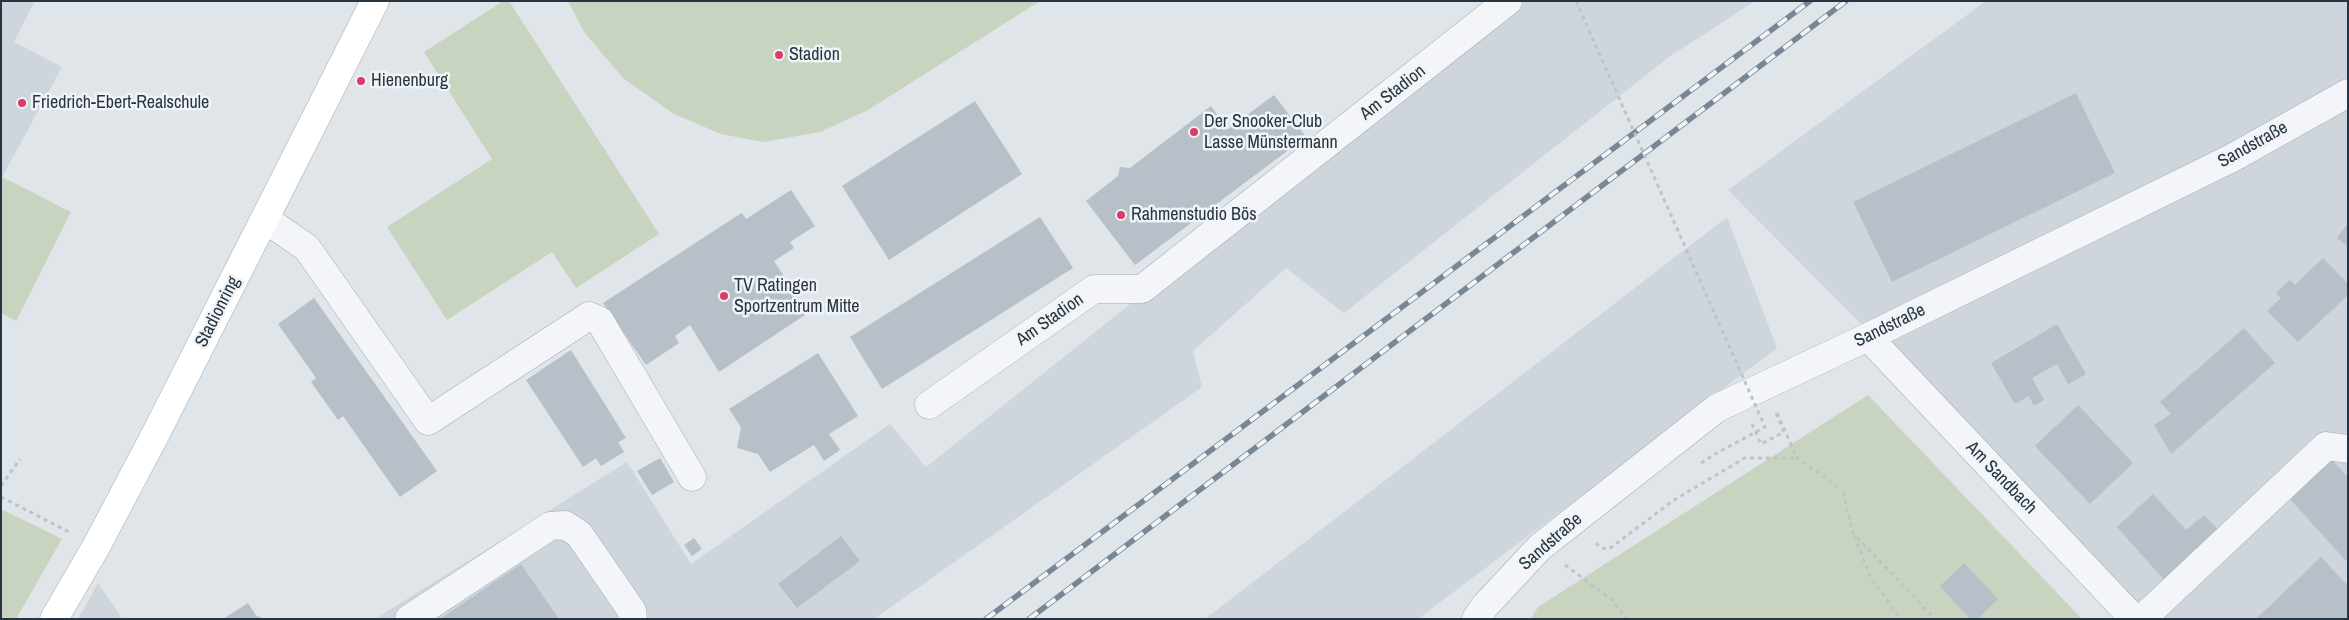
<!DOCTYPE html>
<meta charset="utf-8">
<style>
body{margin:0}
#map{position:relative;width:2349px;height:620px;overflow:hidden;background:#e0e5ea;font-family:"Archivo Narrow",sans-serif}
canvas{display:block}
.frame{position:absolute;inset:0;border:2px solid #273543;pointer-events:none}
</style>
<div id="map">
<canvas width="2349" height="620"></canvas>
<div class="frame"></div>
</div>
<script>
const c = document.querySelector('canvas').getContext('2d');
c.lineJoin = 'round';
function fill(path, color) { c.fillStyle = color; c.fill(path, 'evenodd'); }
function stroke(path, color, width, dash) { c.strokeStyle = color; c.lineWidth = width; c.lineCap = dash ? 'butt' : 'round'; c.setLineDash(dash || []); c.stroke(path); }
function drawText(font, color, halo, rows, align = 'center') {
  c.font = font + ' "Archivo Narrow",sans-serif'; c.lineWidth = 5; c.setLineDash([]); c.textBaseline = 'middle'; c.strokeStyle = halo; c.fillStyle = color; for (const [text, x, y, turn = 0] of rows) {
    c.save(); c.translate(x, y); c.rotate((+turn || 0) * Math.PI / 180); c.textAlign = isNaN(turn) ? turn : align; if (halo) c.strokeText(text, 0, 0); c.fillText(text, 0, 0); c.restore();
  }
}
fill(new Path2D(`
 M1,1H35L14,42L62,67L1,179Z
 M1510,1H1755L1669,57L1344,313L1286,268L1193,351L1202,387L874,619H375L627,462L691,564L890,424L926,467Z
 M1986,1H2348V619H2155L1728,190Z
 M1727,217L1777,348L1418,619H1205Z
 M98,583L114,606L122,619H78Z`), '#ced5dc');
fill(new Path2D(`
 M503,1H509L659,234L576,288L552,252L447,320L387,227L492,159L424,52Z
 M568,1H1040L868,110L820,132L763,142L721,134L674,114L623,78L584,32Z
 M2,177L71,212L16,321L1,313Z
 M1868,395L2082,619H1531L1538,607Z
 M1,509L62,539L16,619H1Z`), '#c8d4c0');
fill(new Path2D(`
 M2076,93L2115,173L1892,282L1853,202Z
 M1274,95L1306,137L1135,265L1086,201L1118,176L1120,167L1130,168L1211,106L1228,129Z
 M975,101L1022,174L889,260L842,186Z
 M791,190L815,226L790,242L794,248L774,261L808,313L719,372L690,325L675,336L679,343L646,365L603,303L740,214L742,213L746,219Z
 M1040,217L1073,268L882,389L850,337Z
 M2348,223V246L2337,238Z
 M2323,258L2348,284V295L2298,342L2267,311L2281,298L2276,293L2290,280L2295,285Z
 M314,298L437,471L400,497L343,416L338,420L311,382L316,378L278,324Z
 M2057,324L2086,374L2068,384L2057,364L2032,378L2044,400L2034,406L2029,396L2015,404L1991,363Z
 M2244,328L2275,363L2171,454L2154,425L2171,414L2160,402Z
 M571,350L626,438L618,442L624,452L601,466L596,458L583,467L526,380Z
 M818,353L858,416L829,434L840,450L824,461L814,445L770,472L758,454L737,448L741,427L729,409Z
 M2078,405L2133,463L2090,504L2035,446Z
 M660,458L674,482L652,495L637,471Z
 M2332,460L2348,477V560L2346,561L2290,499Z
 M2153,494L2186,530L2204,515L2220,532L2166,582L2117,527Z
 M841,536L860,561L797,608L778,584Z
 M694,538L702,549L692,556L684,545Z
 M2321,557L2346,584L2348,582V619H2256Z
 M1964,563L1998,599L1977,619H1970L1940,586Z
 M521,564L559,619H440Z
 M248,603L257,617L259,616L261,619H223Z`), '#b7bfc8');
const minor = new Path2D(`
 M265,219L307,248L428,421L589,316L600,321L692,477
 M1868,337L2134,619
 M929,405L1094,289H1142L1508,1
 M409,619L550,526L565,525L579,534L632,611L633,619
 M1476,619L1484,607L1540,547L1717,408L1868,337L2232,158L2348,93
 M2142,619L2326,446L2348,449`);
const major = new Path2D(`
 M54,619L97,545L154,437L375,1`);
stroke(minor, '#a5adb5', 29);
stroke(major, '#9eabb7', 29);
stroke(new Path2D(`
 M1777,413L1797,458L1838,487
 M1752,424L1761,444L1784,432L1776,413
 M1701,463L1715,454
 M1,486L20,459
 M1843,492L1853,533L1935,619
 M1,497L69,532
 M1854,536L1871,578L1901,619
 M1596,543L1601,548L1609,549L1674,500L1745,458H1797
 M1565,565L1611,599L1627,619`), '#bec3c9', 3, [4, 4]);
stroke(minor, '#f3f5f8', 28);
stroke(major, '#fff', 28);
const rail = new Path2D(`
 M986,619L1810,1
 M1029,619L1846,1`);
stroke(rail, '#788795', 5.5);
stroke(rail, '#f0f4f7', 4, [11]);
stroke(new Path2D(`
 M1576,1L1765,427L1715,454`), '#bec3c9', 3, [4, 4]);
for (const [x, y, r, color] of [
 [779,55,5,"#d83c6a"],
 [361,81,5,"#d83c6a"],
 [22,103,5,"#d83c6a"],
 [1194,132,5,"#d83c6a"],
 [1121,215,5,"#d83c6a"],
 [724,296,5,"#d83c6a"]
]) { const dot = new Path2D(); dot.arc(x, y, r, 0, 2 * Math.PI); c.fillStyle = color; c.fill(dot); stroke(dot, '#f0f4f7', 2); }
drawText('18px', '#273543', '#f0f4f7', [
 ["Stadion",789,55],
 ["Hienenburg",371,81],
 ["Friedrich-Ebert-Realschule",32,103],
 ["Der Snooker-Club",1204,122],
 ["Lasse Münstermann",1204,143],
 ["Rahmenstudio Bös",1131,215],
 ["TV Ratingen",734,286],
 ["Sportzentrum Mitte",734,307]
], 'left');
drawText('18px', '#273543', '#f0f4f7', [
 ["Am Stadion",1393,93,-38],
 ["Sandstraße",2253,145,-29],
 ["Stadionring",218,312,-63],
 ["Am Stadion",1050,320,-35],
 ["Sandstraße",1890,326,-26],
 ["Am Sandbach",2001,478,46],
 ["Sandstraße",1551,542,-41]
]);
</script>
